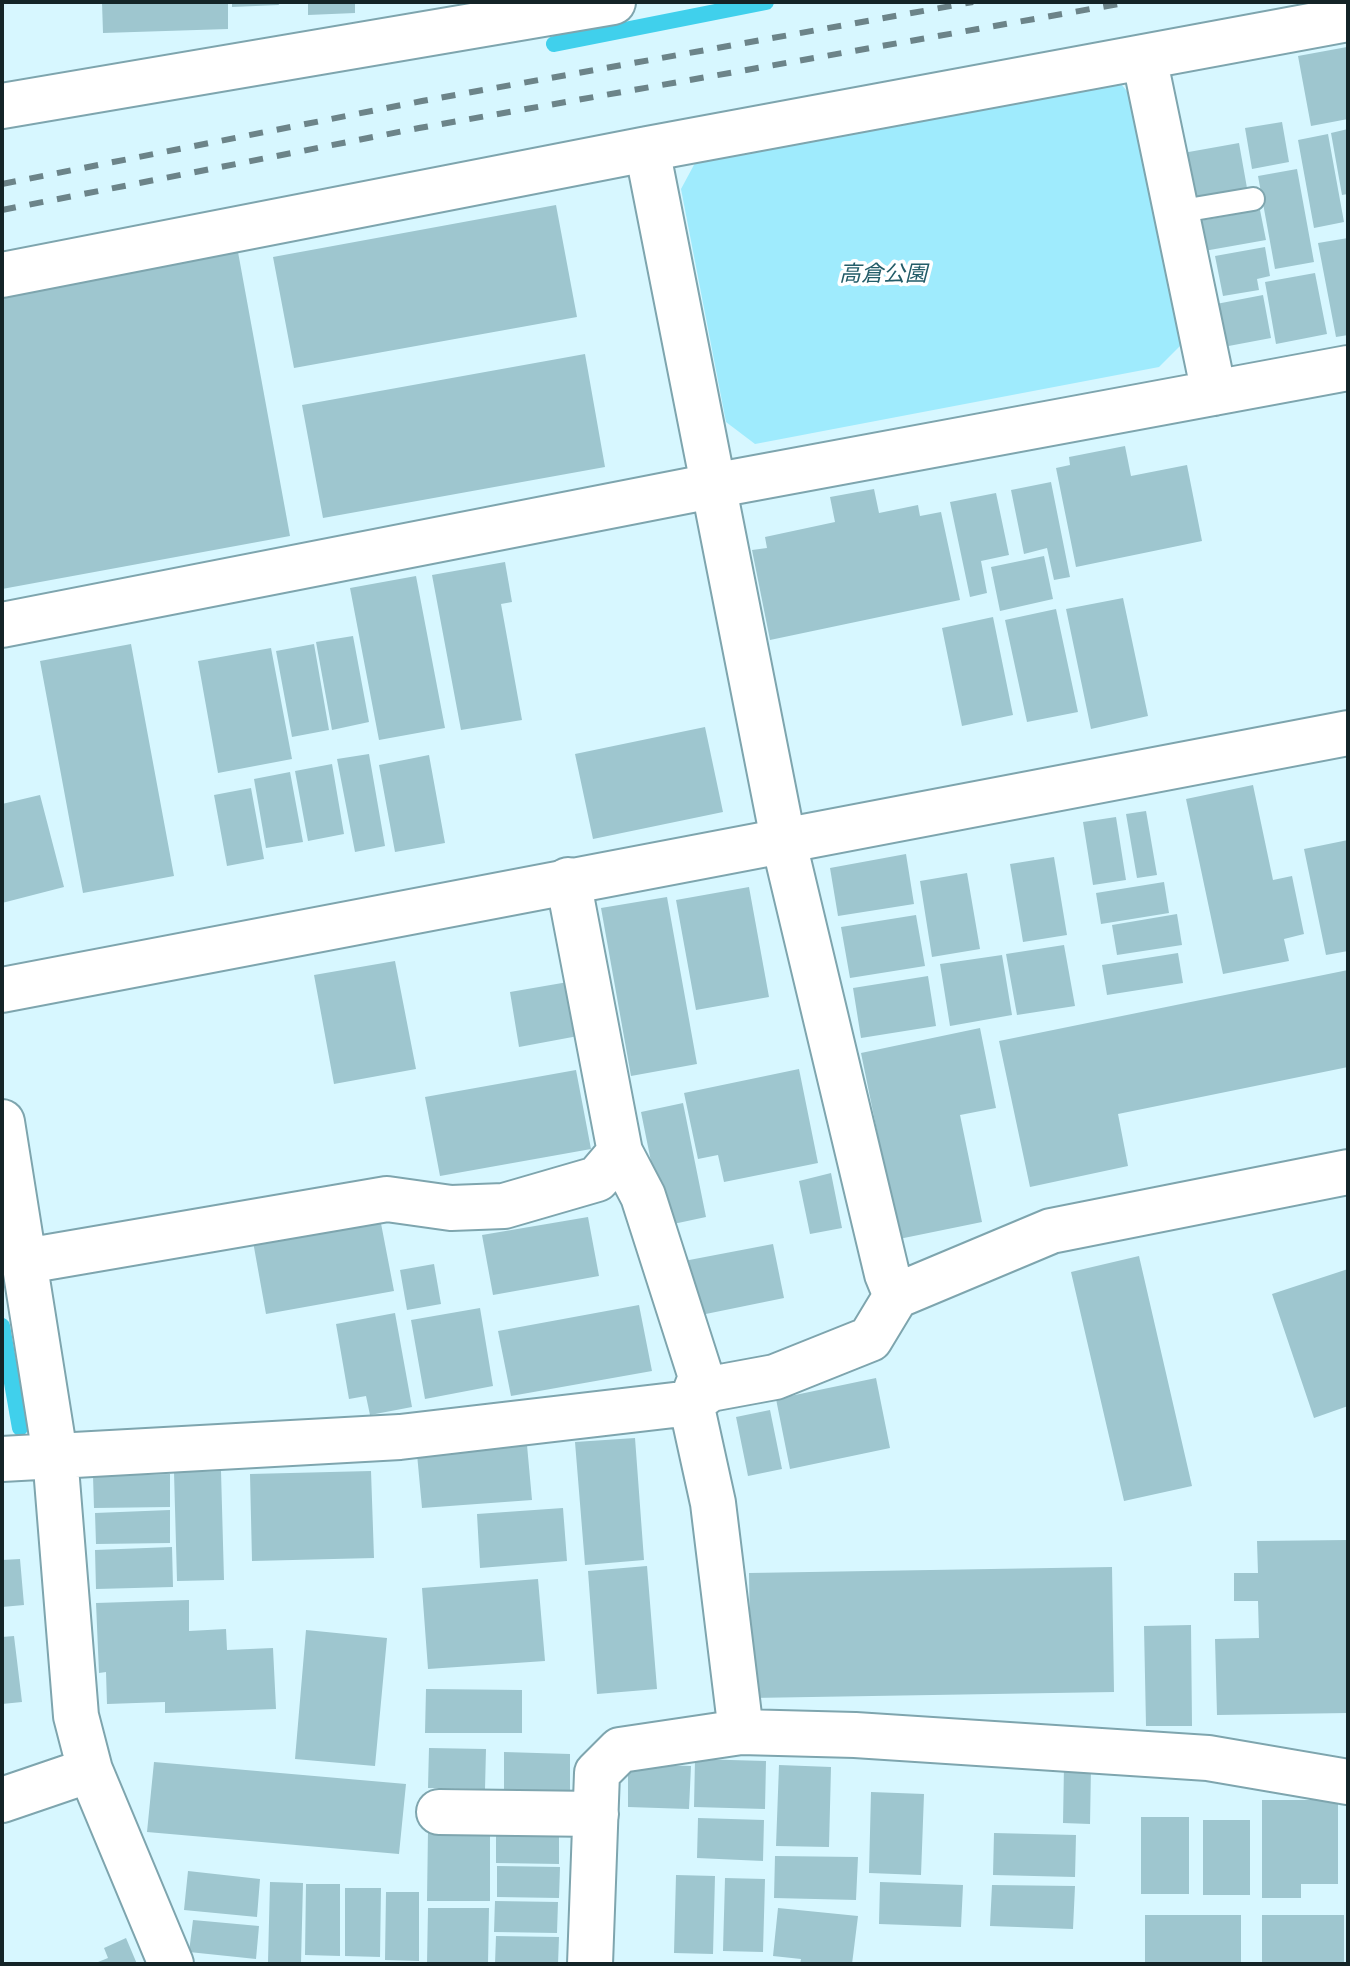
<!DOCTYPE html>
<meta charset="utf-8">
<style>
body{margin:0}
#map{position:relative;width:1350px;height:1966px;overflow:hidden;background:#d7f7ff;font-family:"Playfair Display",serif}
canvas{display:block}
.frame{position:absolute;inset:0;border:4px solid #142427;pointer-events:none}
</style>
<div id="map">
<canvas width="1350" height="1966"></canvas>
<div class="frame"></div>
</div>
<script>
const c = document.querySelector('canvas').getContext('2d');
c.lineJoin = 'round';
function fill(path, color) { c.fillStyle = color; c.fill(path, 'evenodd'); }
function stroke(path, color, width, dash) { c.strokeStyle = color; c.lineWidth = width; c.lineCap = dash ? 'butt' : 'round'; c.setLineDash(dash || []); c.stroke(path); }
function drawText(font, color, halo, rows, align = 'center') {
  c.font = font + ' "Playfair Display","Noto Sans JP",serif'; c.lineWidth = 7; c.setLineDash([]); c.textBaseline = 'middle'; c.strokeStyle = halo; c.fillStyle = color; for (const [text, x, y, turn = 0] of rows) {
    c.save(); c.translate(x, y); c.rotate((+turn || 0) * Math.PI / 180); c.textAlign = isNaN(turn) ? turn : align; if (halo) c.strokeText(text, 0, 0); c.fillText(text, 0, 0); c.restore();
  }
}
fill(new Path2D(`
 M1121,84L1137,103L1182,344L1159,367L755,444L726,422L681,189L695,163Z`), '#9febfd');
stroke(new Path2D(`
 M554,44L766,2
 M2,1326L20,1428`), '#40d0ec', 16);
fill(new Path2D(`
 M102,2H228V29L103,33Z
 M232,2H278L279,5L232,7Z
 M308,2H355V13L308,15Z
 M1347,47L1348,119L1311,126L1298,56Z
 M1282,122L1289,162L1252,169L1245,128Z
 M1348,129V194L1342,195L1331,133Z
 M1328,134L1344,222L1314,228L1298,140Z
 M1239,143L1247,188L1191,198L1183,153Z
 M1297,169L1314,262L1275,269L1258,176Z
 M556,205L577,317L294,368L273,257Z
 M1260,210L1266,240L1204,251L1199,221Z
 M1348,238V335L1336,337L1318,243Z
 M1265,247L1270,276L1257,279L1259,290L1223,296L1215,256Z
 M238,252L290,536L2,589V295Z
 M1315,273L1327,334L1276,344L1265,282Z
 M1263,295L1271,338L1218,348L1211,305Z
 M585,354L605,467L323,518L302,405Z
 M1125,446L1131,476L1187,465L1202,541L1076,567L1056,468L1070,465L1069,457Z
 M1051,482L1070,577L1054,580L1047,548L1024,554L1011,490Z
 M874,489L879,513L918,505L920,516L941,512L960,600L770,640L752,550L767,548L765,537L835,522L830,497Z
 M996,493L1009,555L981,561L987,593L970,597L950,502Z
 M1044,556L1053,599L1000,611L991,567Z
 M505,562L512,602L501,604L522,720L461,730L432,575Z
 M416,576L445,728L379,740L350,588Z
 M1123,598L1148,716L1091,729L1066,609Z
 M1056,609L1078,712L1027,722L1005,620Z
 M993,617L1013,715L962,726L942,628Z
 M353,636L369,722L332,730L316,642Z
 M131,644L174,876L83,893L40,661Z
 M314,644L329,730L292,737L276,651Z
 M271,648L292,759L218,773L198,661Z
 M705,727L723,812L593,839L575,754Z
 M369,754L385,846L355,852L337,759Z
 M429,755L445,843L395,852L379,765Z
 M332,764L344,834L308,841L295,771Z
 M290,772L303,842L266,848L254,779Z
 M1253,785L1273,880L1292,876L1304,934L1284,939L1289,961L1223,974L1186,799Z
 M251,788L264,859L227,866L214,795Z
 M40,795L64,887L2,903V804Z
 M1146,811L1157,875L1137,878L1126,814Z
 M1116,817L1126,880L1093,885L1083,822Z
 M1348,840V951L1326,955L1304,849Z
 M906,854L914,904L838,916L830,868Z
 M1054,857L1067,935L1023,942L1010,864Z
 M967,873L980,949L932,957L920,881Z
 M1164,882L1169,913L1101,924L1096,893Z
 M749,887L769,997L696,1010L676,900Z
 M667,897L697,1064L631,1076L601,908Z
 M1177,914L1182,945L1117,955L1112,925Z
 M916,915L925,966L850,978L841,927Z
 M1064,945L1075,1006L1017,1015L1006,954Z
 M1178,953L1183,983L1107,995L1102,965Z
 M1002,955L1012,1015L950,1026L940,964Z
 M395,961L416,1069L334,1084L314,975Z
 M1348,970V1067L1118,1114L1128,1166L1030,1187L999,1041Z
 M928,976L936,1026L861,1038L853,988Z
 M568,982L578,1036L519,1047L510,992Z
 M980,1028L996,1108L960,1115L982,1222L899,1239L861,1053Z
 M799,1069L818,1163L724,1182L718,1155L698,1159L684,1093Z
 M576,1070L591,1149L440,1176L425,1097Z
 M683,1103L706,1217L664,1226L641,1112Z
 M831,1173L842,1228L810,1234L799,1181Z
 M379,1213L394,1291L266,1314L252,1236Z
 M588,1217L599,1276L493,1295L482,1235Z
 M773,1244L784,1298L696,1316L684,1261Z
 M1139,1256L1192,1486L1124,1501L1071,1272Z
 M434,1264L441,1304L407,1310L400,1270Z
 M1348,1269V1406L1314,1418L1272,1294Z
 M639,1305L652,1371L511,1396L498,1331Z
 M480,1308L493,1386L425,1399L411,1320Z
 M395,1313L412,1407L370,1415L366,1396L349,1399L336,1324Z
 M876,1378L890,1448L790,1469L776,1399Z
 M770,1410L782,1469L748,1476L736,1417Z
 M635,1438L644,1560L585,1565L575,1442Z
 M527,1445L532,1500L422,1508L417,1454Z
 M221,1471L224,1580L177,1581L174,1472Z
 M371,1471L374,1558L252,1561L250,1474Z
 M170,1474V1507L94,1508L93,1476Z
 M563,1508L567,1561L480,1568L477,1514Z
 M170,1510V1543L96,1544L95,1513Z
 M1348,1540V1713L1217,1715L1215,1639L1259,1638L1258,1601H1234V1573H1258L1257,1541Z
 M172,1547L173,1587L96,1589L95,1550Z
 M20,1559L24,1605L2,1607V1560Z
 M647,1566L657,1689L597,1694L588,1571Z
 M1112,1567L1114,1692L751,1698L749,1573Z
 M538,1579L545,1661L428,1669L422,1588Z
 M189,1600V1631L226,1629L227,1650L273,1648L276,1709L165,1713V1702L107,1704L106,1672L99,1673L96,1603Z
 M1191,1625L1192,1726H1146L1144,1626Z
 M306,1630L387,1638L375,1766L295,1759Z
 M14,1636L22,1702L2,1704V1637Z
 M426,1689L522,1690V1733H425Z
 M429,1748L486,1749L485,1789L428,1788Z
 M504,1752L570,1754V1791H504Z
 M695,1759L766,1761L765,1809L694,1807Z
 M154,1762L406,1784L399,1854L147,1832Z
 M628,1764L691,1766L689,1809L628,1807Z
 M779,1765L831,1767L829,1847L776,1846Z
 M1064,1765L1091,1766L1090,1824L1063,1823Z
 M871,1792L924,1794L921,1875L869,1873Z
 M1262,1800H1338V1884H1301V1898H1262Z
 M1141,1817H1189V1894H1141Z
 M698,1818L764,1820L763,1861L697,1858Z
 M1203,1820H1250V1895H1203Z
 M428,1830L490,1831V1901H427Z
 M496,1832L559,1833V1864L496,1863Z
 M994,1833L1076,1835L1075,1877L993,1875Z
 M775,1856L858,1857L856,1900L774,1898Z
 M497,1866L560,1867L559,1898L497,1897Z
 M188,1871L260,1879L257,1917L184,1910Z
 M676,1875L715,1876L713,1954L674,1953Z
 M725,1878L765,1879L763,1952L723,1951Z
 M270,1882L303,1883L301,1963L268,1962Z
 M880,1882L963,1885L961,1927L879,1924Z
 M306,1884H340V1956L305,1955Z
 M992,1885L1075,1886L1073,1929L990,1926Z
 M345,1888H381L380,1957L345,1956Z
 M386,1892H419V1961L385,1960Z
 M495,1901L558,1902L557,1933L494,1932Z
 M428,1908H489L488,1964H427Z
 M778,1908L858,1916L852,1964H800L801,1959L773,1956Z
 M1145,1915H1241V1964H1145Z
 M1262,1915H1344V1964H1262Z
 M193,1920L259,1926L256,1959L189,1952Z
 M496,1936L559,1937L558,1964H495Z
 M126,1938L137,1964H93L108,1958L104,1948Z`), '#9ec6cf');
const service = new Path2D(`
 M1176,212L1253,199`);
const minor = new Path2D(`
 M1144,57L1214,393
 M2,106L613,2
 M647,149L783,839L887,1274L896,1296
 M2,275L647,149L1348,19
 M2,625L712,486L1348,368
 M568,880L620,1152L643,1196L701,1377L691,1403L713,1503L741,1732
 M2,1122L55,1455L76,1716L90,1770L171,1964
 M26,1261L387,1199L451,1208L504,1206L597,1179L620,1152
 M2,1459L400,1437L691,1403L710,1389L775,1377L870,1339L896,1296L1051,1231L1348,1172
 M2,1800L90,1770
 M439,1812L596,1814
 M590,1964L597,1773L620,1750L741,1732L855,1735L1208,1758L1348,1782`);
const tertiary = new Path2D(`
 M2,990L1348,733`);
stroke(service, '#7ea5ae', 26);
stroke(minor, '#7ea5ae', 48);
stroke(tertiary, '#7ea5ae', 48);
stroke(service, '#fff', 22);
stroke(minor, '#fff', 44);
stroke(tertiary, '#fff', 44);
stroke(new Path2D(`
 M2,184L422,101L973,2
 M2,210L419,128L1130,2`), '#6c8489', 6, [14, 14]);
drawText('italic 22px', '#235c68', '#fff', [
 ["高倉公園",883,274]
]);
</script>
